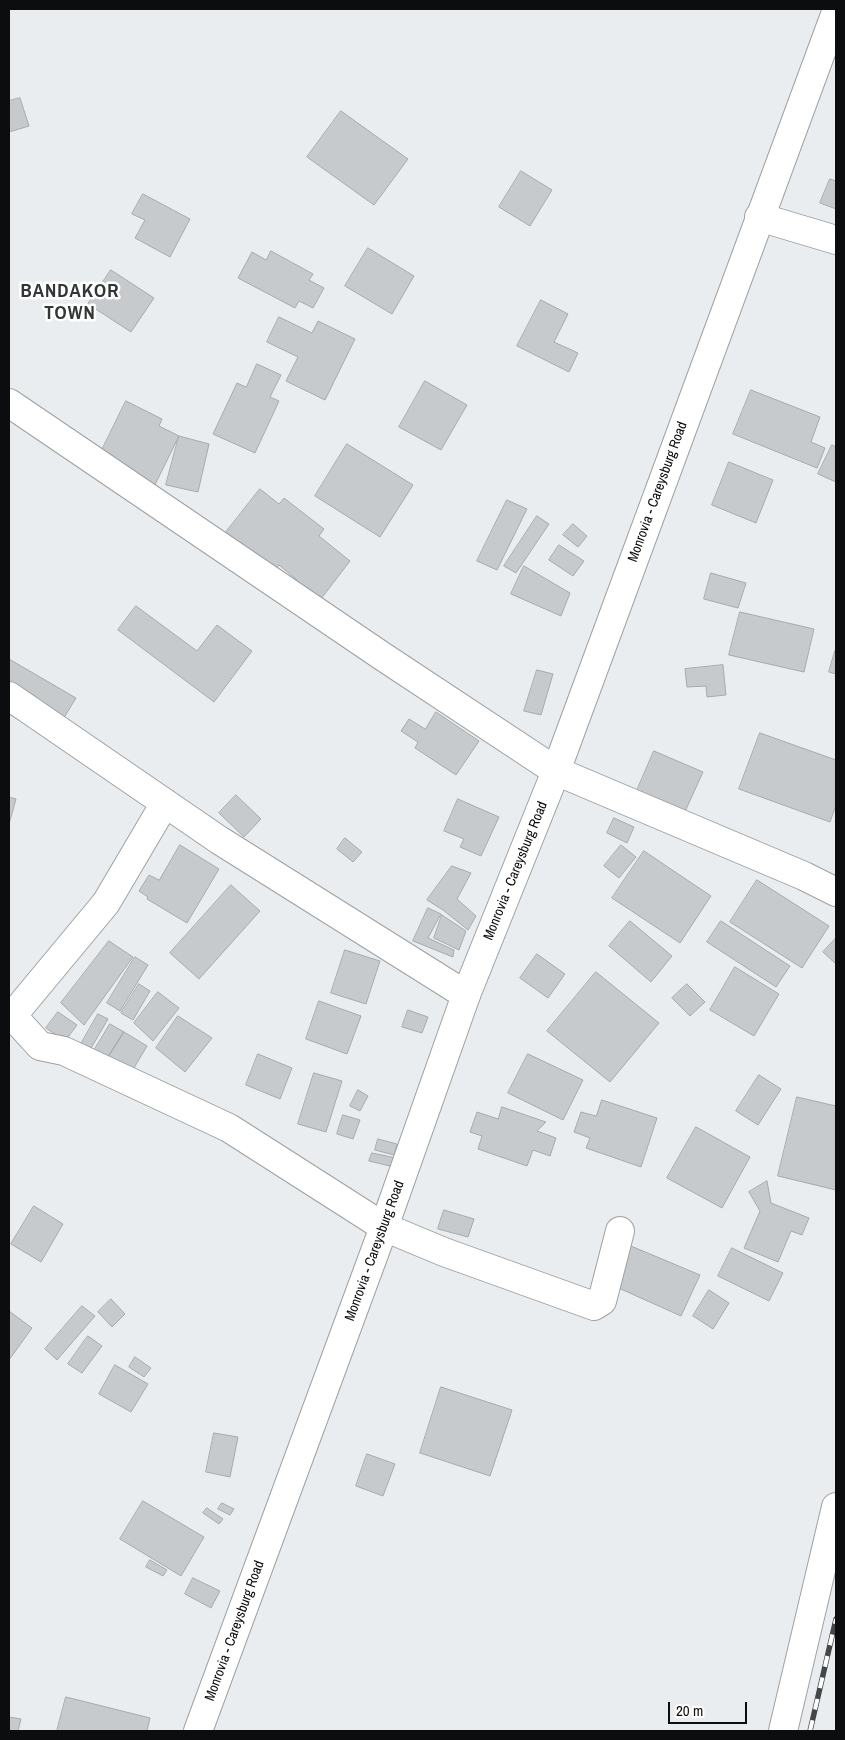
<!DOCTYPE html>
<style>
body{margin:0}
#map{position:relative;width:845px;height:1740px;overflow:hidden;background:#eaedf0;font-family:"Archivo Narrow",sans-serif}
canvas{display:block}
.frame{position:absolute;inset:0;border:10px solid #0c0d0e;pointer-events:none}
.scale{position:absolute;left:668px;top:1702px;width:79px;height:22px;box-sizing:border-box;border:2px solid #0c0d0e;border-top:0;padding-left:6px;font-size:15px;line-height:18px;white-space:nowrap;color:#0c0d0e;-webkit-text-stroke:4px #fff;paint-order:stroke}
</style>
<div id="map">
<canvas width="845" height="1740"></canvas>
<div class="frame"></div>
<div class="scale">20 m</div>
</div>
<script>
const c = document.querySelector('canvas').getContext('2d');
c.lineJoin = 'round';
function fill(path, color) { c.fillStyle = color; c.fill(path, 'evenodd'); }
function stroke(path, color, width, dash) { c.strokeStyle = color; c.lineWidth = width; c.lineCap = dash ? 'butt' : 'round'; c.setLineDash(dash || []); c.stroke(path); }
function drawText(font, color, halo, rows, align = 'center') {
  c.font = font + ' "Archivo Narrow",sans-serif'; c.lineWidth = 5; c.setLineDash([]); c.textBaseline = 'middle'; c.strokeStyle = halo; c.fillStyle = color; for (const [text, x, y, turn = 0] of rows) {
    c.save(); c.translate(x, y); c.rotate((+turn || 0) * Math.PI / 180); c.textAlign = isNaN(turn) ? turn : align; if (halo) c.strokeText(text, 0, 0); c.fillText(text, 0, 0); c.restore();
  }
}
const building = new Path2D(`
 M20,98L29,126L9,132V101Z
 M341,111L408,159L374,205L307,157Z
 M521,171L552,190L530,226L499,207Z
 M830,179L836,181V209L820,203Z
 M143,194L190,219L170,257L135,238L145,220L132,214Z
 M368,248L414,276L392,314L345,286Z
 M271,251L313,274L309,280L324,288L313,308L299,301L295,308L238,278L252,252L266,260Z
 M111,270L154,298L131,332L88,304Z
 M541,300L568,314L554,342L578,353L569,372L517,346Z
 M279,317L312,333L318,321L355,339L325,400L286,381L298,357L267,342Z
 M257,364L281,375L270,397L279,401L255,453L213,434L237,383L246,387Z
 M425,381L467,405L441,450L399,427Z
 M751,390L820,417L811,442L825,448L817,468L733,434Z
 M126,401L162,419L159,426L179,436L144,507L124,497L136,472L100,454Z
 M179,436L209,444L198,492L166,485Z
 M347,444L413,485L380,537L315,496Z
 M832,445L836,447V482L818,474Z
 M729,462L773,480L756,523L712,505Z
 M260,489L279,504L284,498L324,529L319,536L350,561L314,608L296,579L279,565L271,574L219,541Z
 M507,500L527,509L497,570L477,561Z
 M537,516L549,524L516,573L504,566Z
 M573,524L587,536L578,547L563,535Z
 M559,545L584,561L573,576L549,560Z
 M524,566L570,593L561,616L511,594Z
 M711,573L746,583L738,608L704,599Z
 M136,606L197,651L217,625L252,651L214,702L118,630Z
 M740,612L814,629L804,672L729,655Z
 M835,651L836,652V674L829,672Z
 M9,659L76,698L51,739L9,714Z
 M723,665L726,695L707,697L706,686L687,687L685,669Z
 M537,670L553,674L541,715L524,711Z
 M436,712L479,741L456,775L415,748L418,742L401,731L409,719L425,729Z
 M760,733L836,760V805L830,822L739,789Z
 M654,751L703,772L683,816L635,795Z
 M236,795L261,819L244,837L219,813Z
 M9,797L16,799L9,824Z
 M458,799L499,817L481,856L460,847L464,839L444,831Z
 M614,818L634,827L627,843L607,833Z
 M345,838L362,852L353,862L337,849Z
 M180,845L219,869L187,923L147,899L148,897L139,891L149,875L159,880Z
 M621,845L636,857L619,878L604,866Z
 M644,851L711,896L680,943L612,898Z
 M452,866L471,873L457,899L476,916L468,930L443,910L427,900Z
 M757,880L829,926L802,968L730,922Z
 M231,885L260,911L199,979L170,953Z
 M428,908L441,914L428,938L454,950L453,957L413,941Z
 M442,915L466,931L459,950L434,938Z
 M630,921L672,956L651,982L609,946Z
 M721,921L790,966L776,987L707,942Z
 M836,938V964L823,952Z
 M109,941L133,957L84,1025L61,1003Z
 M345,950L380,961L366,1004L331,993Z
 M537,954L565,974L548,998L520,978Z
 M135,957L148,965L120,1011L107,1003Z
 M735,967L779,994L754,1036L710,1010Z
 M596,972L659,1023L610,1082L547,1031Z
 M139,984L150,991L133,1020L121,1013Z
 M687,984L705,1002L690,1016L672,998Z
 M158,992L179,1008L153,1041L134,1023Z
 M319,1001L361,1016L347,1054L306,1039Z
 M408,1010L428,1017L422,1033L402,1027Z
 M58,1012L77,1025L65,1041L46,1028Z
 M98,1014L108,1019L90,1050L81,1044Z
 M178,1016L212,1038L185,1072L156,1048Z
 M110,1024L124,1032L105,1062L92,1054Z
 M124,1032L147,1046L131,1073L107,1059Z
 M258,1054L292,1068L280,1099L246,1085Z
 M528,1054L583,1080L563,1120L508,1093Z
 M314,1073L342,1081L326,1132L298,1124Z
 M759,1075L781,1089L758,1125L736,1111Z
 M358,1090L368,1096L360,1111L350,1106Z
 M797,1097L836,1106V1190L778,1176Z
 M602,1100L657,1118L641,1167L586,1148L590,1138L574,1132L581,1112L596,1116Z
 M502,1107L546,1122L537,1131L556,1138L550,1156L533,1150L527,1166L478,1149L482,1136L470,1132L477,1112L498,1119Z
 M343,1115L360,1120L353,1139L337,1134Z
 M696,1127L750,1157L722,1208L667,1178Z
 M378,1139L397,1144L394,1155L375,1150Z
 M372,1153L396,1158L394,1167L369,1161Z
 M767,1181L771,1203L809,1218L802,1235L791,1231L778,1262L744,1248L760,1211L749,1192Z
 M34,1206L63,1224L41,1262L11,1244Z
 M444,1210L474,1219L468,1237L438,1229Z
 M631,1246L700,1275L681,1316L614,1286Z
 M732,1248L783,1273L769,1301L718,1276Z
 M709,1290L729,1303L713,1329L693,1316Z
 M111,1299L125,1314L112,1327L98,1312Z
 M82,1306L95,1316L57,1360L45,1349Z
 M9,1311L32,1328L9,1360Z
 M88,1336L102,1346L82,1373L68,1364Z
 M135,1357L151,1368L144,1377L129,1367Z
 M115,1365L148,1384L131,1412L99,1394Z
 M441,1387L512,1410L490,1476L420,1453Z
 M214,1433L238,1437L230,1477L206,1472Z
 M367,1454L395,1464L383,1496L356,1486Z
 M143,1501L204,1537L181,1576L120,1539Z
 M222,1503L234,1509L230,1515L218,1509Z
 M207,1508L223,1519L219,1524L203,1513Z
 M150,1560L167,1570L163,1576L146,1567Z
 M193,1578L220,1591L211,1608L185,1594Z
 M66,1697L150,1718L147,1731H57Z
 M9,1717L21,1719L18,1731H9Z`);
fill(building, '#c7cacd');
stroke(building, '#a7aaac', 1);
const minor = new Path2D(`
 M759,217L836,240
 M9,403L382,656L556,771L804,876L836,892
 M9,696L219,840L466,995
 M9,1012L40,1046L64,1051L229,1128L384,1227L444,1252L594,1306L602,1301L620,1231
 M13,1015L106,903L165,803
 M783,1731L836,1507`);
const major = new Path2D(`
 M198,1731L384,1227L466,995L556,771L836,12`);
stroke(minor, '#9ea1a3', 30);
stroke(major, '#9ea1a3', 30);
stroke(minor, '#fff', 28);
stroke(major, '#fff', 28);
const rail = new Path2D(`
 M810,1731L836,1619`);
stroke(rail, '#454648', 5.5);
stroke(rail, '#fff', 4, [11]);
drawText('14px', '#0c0d0e', '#fff', [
 ["Monrovia - Careysburg Road",658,492,-70],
 ["Monrovia - Careysburg Road",516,871,-68],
 ["Monrovia - Careysburg Road",375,1251,-70],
 ["Monrovia - Careysburg Road",235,1631,-70]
]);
c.letterSpacing = '1px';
drawText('bold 19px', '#333637', '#fff', [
 ["BANDAKOR",70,292],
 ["TOWN",70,314]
]);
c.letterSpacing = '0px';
</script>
